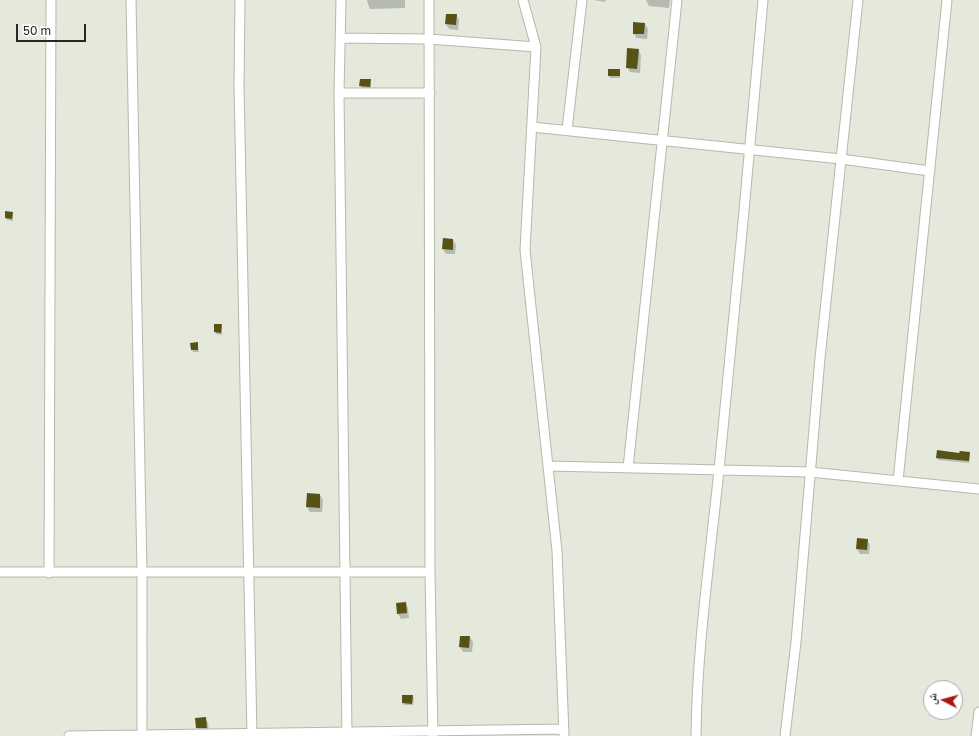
<!DOCTYPE html>
<meta charset="utf-8">
<style>
body{margin:0}
#map{position:relative;width:979px;height:736px;overflow:hidden;background:#e4e9dc;font-family:"Golos Text","Noto Naskh Arabic",sans-serif}
canvas{display:block}
.north{position:absolute;left:923px;top:680px;width:40px;height:40px;box-sizing:border-box;background:#fff;border:1px solid #a8a9a7;border-radius:50%;rotate:276deg;font-size:11px;font-weight:700;line-height:16px;text-align:center;color:#262823}
.north::after{content:'';display:block;margin:auto;width:14px;height:18px;background:#aa1810;clip-path:polygon(50% 0,100% 100%,50% 72%,0 100%)}
.scale{position:absolute;left:16px;top:24px;width:70px;height:18px;box-sizing:border-box;border:2px solid #262823;border-top:0;padding-left:5px;font-size:12px;line-height:14px;white-space:nowrap;color:#262823;-webkit-text-stroke:3px #fff;paint-order:stroke}
</style>
<div id="map">
<canvas width="979" height="736"></canvas>
<div class="north">ش</div>
<div class="scale">50 m</div>
</div>
<script>
const c = document.querySelector('canvas').getContext('2d');
c.lineJoin = 'round';
function fill(path, color) { c.fillStyle = color; c.fill(path, 'evenodd'); }
function stroke(path, color, width, dash) { c.strokeStyle = color; c.lineWidth = width; c.lineCap = dash ? 'butt' : 'round'; c.setLineDash(dash || []); c.stroke(path); }
fill(new Path2D(`
 M367,0H405V8L370,9L368,4Z
 M594,0H606L605,2Z
 M646,0H670L669,8L649,6Z
 M456,15L459,20L458,30L449,29L446,24Z
 M645,24L648,29L647,39L636,38L634,33Z
 M638,50L641,55L640,73L630,72L627,67Z
 M619,70L620,78H610L609,76Z
 M370,80L371,82V89L362,88L360,86Z
 M6,212L12,213L13,215V221L7,220L6,218Z
 M453,240L456,245L455,254H446L443,249Z
 M215,325H221L222,327V335L216,334L215,332Z
 M197,343L199,352H193L191,344Z
 M969,453L970,455L969,463L938,460L937,458Z
 M320,495L323,500L322,512H310L307,507Z
 M867,540L870,545L869,554H860L857,549Z
 M405,603L408,608L409,618L401,619L398,614L397,604Z
 M470,637L473,642L472,652H463L460,647Z
 M412,696L414,698L413,705H404L403,703Z
 M205,718L208,723L209,733H200L197,728Z`), '#0003');
fill(new Path2D(`
 M446,14H457L456,25L445,24Z
 M633,22L645,23L644,34H633Z
 M627,48L639,49L637,69L626,68Z
 M608,69H620V76H608Z
 M360,79H371L370,87L359,86Z
 M5,211L13,212L12,219L5,218Z
 M443,238L453,239V250L442,249Z
 M214,324H222L221,333L214,332Z
 M198,342V350H191L190,343Z
 M937,450L959,453L960,451L970,452L969,461L936,458Z
 M307,493L320,494V508L306,507Z
 M857,538L868,539L867,550L856,549Z
 M406,602L407,613L397,614L396,603Z
 M460,636H470L469,648L459,647Z
 M402,695H413L412,704L402,703Z
 M206,717L207,728H196L195,718Z`), '#575215');
const minor = new Path2D(`
 M131,0L142,572V736
 M240,0L239,85L252,736
 M341,0L339,93L347,736
 M429,0L430,572L433,736
 M523,0L536,47L525,250L557,551L564,736
 M340,38L429,39L536,47
 M339,93H430
 M532,127L841,159L930,171
 M567,130L582,0
 M548,466L810,472L979,489
 M628,468L677,0
 M898,481L947,0
 M0,572H430
 M49,573L51,0
 M69,736L564,729
 M696,736C697,647 710,558 719,470C735,313 749,157 763,0
 M785,736L796,642L820,358L858,0
 M976,736L979,712`);
stroke(minor, '#b4b9ab', 11);
stroke(minor, '#fff', 9);
</script>
